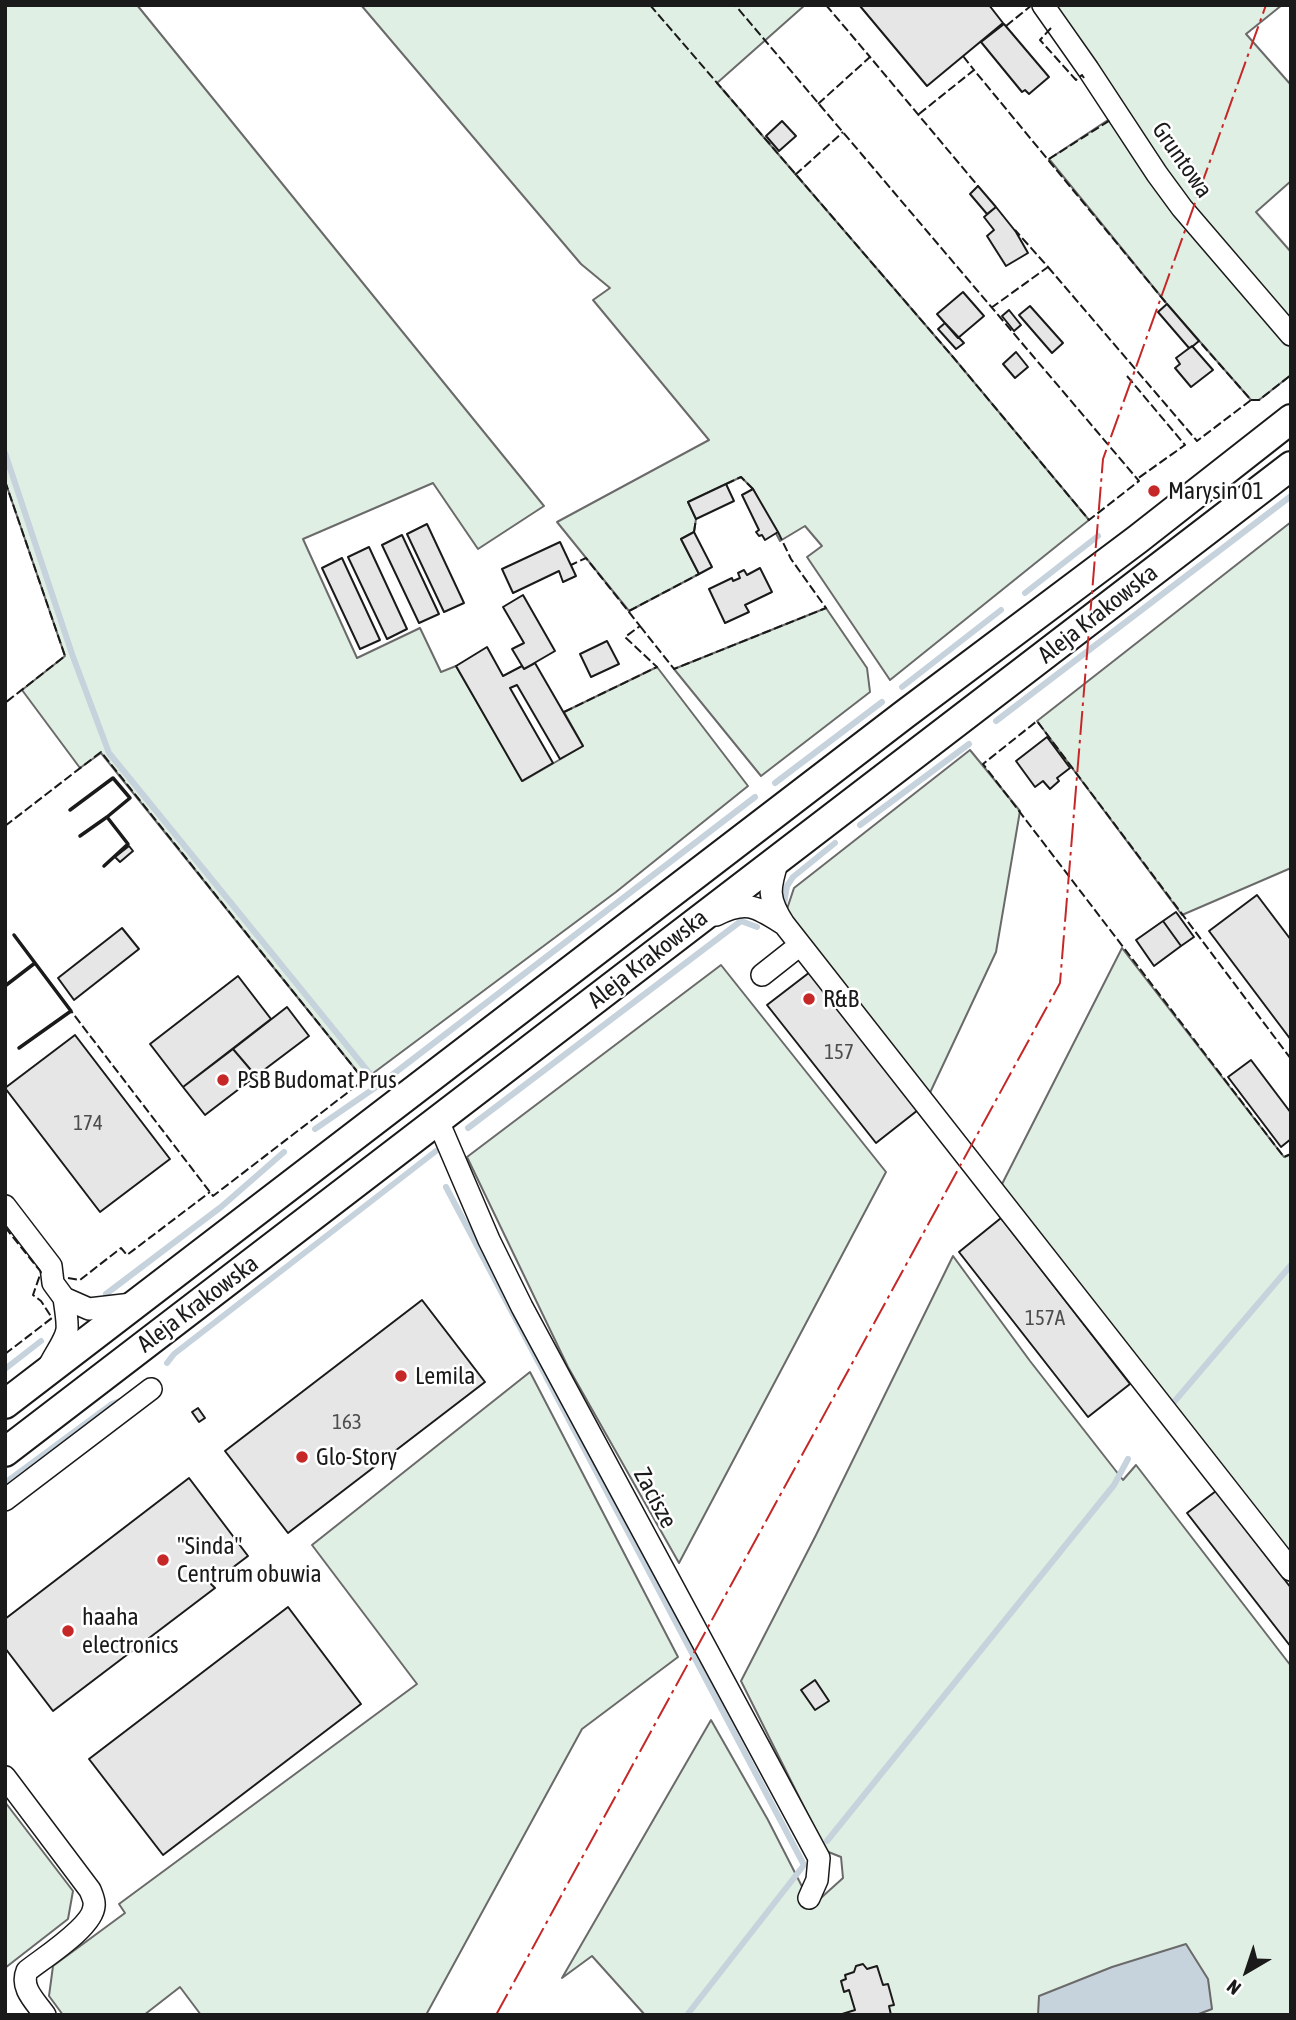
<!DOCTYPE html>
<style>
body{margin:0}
#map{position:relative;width:1296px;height:2020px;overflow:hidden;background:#fff;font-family:"Asap Condensed",sans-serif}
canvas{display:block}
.frame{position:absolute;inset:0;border:7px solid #1a1a1a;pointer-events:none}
.north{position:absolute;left:1212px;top:1936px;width:70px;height:70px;-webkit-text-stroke:5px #fff;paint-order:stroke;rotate:219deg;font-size:19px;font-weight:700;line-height:28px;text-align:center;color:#1a1a1a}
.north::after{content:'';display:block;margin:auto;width:24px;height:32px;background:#1a1a1a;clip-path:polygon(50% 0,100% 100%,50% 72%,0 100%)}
</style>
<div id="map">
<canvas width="1296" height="2020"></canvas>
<div class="frame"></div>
<div class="north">N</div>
</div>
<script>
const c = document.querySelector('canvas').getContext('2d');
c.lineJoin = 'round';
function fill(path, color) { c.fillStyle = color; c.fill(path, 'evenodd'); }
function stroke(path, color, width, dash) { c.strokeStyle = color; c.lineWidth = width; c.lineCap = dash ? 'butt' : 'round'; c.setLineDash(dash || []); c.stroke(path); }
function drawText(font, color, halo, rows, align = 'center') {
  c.font = font + ' "Asap Condensed",sans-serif'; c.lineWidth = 5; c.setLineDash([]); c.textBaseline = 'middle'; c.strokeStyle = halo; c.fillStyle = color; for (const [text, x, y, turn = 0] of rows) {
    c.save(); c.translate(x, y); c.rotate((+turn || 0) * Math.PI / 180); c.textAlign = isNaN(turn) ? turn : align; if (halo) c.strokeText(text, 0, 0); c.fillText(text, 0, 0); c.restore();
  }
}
const green = new Path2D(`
 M5,5H137L544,506L478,549L433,483L303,539L357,658L420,628L441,672L456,666L523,781L583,746L564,712L657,667L748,786L616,892L364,1080L101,753L80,768L22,690L65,656L5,481Z
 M361,5H805L717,83L953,357L1089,520L890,680L807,557L822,546L805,526L780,541L753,489L741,477L688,502L696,519L694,532L681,539L699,574L629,611L557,522L709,440L593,300L610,288L581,264Z
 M1052,5H1282L1246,34L1291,85V181L1256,212L1291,252V323L1169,179Z
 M1111,118L1291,342V375L1259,400H1251L1167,304L1049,159Z
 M1291,522V868L1182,915L1037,721Z
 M826,608L867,668L870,692L761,776L674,669Z
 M970,750L1020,811L996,952L928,1097L785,915L794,888Z
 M1122,948L1284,1157L1291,1154V1563L1000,1188Z
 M721,965L886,1172L679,1563L568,1367L467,1157Z
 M953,1256L1030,1361L1123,1480L1136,1465L1291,1666V2015H645L592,1956L562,1978L711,1720L768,1820L812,1906L843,1878L841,1857L826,1851L741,1681L816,1535Z
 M530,1372L678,1657L582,1729L426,2015H201L180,1987L144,2015H63L49,1996L53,1966L125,1913L119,1904L417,1684L312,1545Z
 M5,1802L73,1891L68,1919L5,1968Z`);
fill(green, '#e0efe3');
stroke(green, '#6a6a6a', 2);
const water = new Path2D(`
 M1186,1944L1208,1979L1212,2009L1196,2015H1038L1039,1996L1112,1967Z`);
fill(water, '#c6d2dc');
stroke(water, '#6a6a6a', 2);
stroke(new Path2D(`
 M5,453L72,654L109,753L379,1085
 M1025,593L1098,536
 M902,687L1001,610
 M996,721L1291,496
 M775,783L882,702
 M860,825L969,744
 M784,904L787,886L793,877L835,843
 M468,1128L741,921L757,927
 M315,1129L379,1085L755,797
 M446,1187L804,1865L687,2015
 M106,1294L221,1207L284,1152
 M167,1363L174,1354L436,1151
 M5,1369L41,1341
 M1174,1402L1291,1265
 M5,1483L112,1404L120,1401
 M827,1841L1114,1485L1128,1459`), '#c6d2dc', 6);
const building = new Path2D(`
 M989,5L1003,23L927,86L860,6Z
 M1004,24L1049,77L1029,94L1025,90L1022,92L981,42Z
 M782,121L796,136L779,151L766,136Z
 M978,186L996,207L987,214L970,194Z
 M996,207L1016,232L1028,253L1006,266L987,236L994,230L984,217Z
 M963,292L984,316L958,338L937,314Z
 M1167,304L1199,341L1193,346L1189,348L1158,312Z
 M1030,306L1063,343L1052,353L1019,315Z
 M1009,310L1021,325L1014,331L1002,316Z
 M945,323L964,343L956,349L938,329Z
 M1192,346L1213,370L1191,387L1175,368L1180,364L1176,358Z
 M1016,352L1028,367L1015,378L1003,364Z
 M726,484L734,501L696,519L688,502Z
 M753,489L778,532L765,540L762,535L759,536L756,532L759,530L742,495Z
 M427,524L464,603L444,612L407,534Z
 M694,532L712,567L699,574L681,539Z
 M402,535L439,614L419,623L382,545Z
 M560,542L576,576L563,582L559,571L513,593L502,569Z
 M369,547L407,629L387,639L348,557Z
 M342,558L380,640L360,649L322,568Z
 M760,568L772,592L745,605L749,612L725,623L709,589L732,578L733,581L740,578L738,573L744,570L747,575Z
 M523,595L555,651L524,669L512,649L524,643L503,607Z
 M607,641L619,664L591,677L580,654Z
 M487,647L503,676L522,666L524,669L535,663L583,746L560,759L517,685L510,688L553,763L522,781L456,666Z
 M1047,737L1070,768L1057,778L1059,781L1050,789L1043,781L1035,787L1016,761Z
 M129,846L133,851L120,862L115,857Z
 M1257,895L1291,940V1040L1209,931Z
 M1176,912L1194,937L1181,946L1163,921Z
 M1163,921L1181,946L1154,966L1136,940Z
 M122,928L139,949L74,1000L58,978Z
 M810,972L918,1110L876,1143L767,1005Z
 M238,976L271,1019L183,1087L150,1044Z
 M287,1007L309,1036L256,1076L233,1049Z
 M75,1035L170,1159L100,1212L5,1088Z
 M233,1049L256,1076L205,1115L183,1087Z
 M1251,1060L1291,1113V1139L1281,1147L1228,1077Z
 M1001,1218L1130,1384L1088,1417L959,1252Z
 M422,1300L485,1382L288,1533L225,1451Z
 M198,1408L205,1418L199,1422L192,1412Z
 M189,1478L248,1556L211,1584L215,1588L53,1711L5,1648V1619Z
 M1216,1491L1291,1588V1647L1187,1513Z
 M288,1607L361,1704L163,1855L89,1759Z
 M815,1680L829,1701L815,1710L801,1690Z
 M863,1964L867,1969L877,1966L883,1985L888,1984L894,2005L889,2006L891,2015H839L855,2010L849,1990L844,1992L841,1981L846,1979L845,1975L854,1972L856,1966Z`);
fill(building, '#e6e6e6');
stroke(building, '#1a1a1a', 2);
const minor = new Path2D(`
 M1043,5L1088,69L1157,174L1182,208L1291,335
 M778,860C769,889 767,898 784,924L1291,1570
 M716,915C746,900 755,906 782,923
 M762,975L800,945
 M438,1121L489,1240L522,1307L819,1858L817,1880L809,1898
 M5,1206L51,1266L53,1283L64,1298L89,1309L132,1304
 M50,1364C69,1330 70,1337 64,1298
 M5,1500L151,1389
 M5,1777L90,1890C92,1895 95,1901 94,1906C93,1927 43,1958 27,1971C20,1988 35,2001 45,2015`);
const major = new Path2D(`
 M5,1404L905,714L1138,539L1291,419
 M5,1452L1291,466`);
stroke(minor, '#1a1a1a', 24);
stroke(major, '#1a1a1a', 32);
stroke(minor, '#fff', 21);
stroke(major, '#fff', 28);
stroke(new Path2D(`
 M650,5L953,357L1089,520L1139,481L735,5
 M826,5L870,57
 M1006,26L1032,5
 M1051,28L1040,40L1076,80L1082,75L1084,78
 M963,56L974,70
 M818,104L870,57L978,186
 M919,114L974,70L1167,304
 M1049,159L1112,119
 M795,175L843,132
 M1048,267L1197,441L1251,400L1199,341
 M991,308L1048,267L1015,230
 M1127,376L1185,445L1137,479
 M1251,400H1259L1291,375
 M5,481L65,656L5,703
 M726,484L741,477L753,489
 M694,532L696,519
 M629,611L699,574
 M640,626L674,669L826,608L791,559L778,532
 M564,712L657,667L625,637L640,626L586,558L571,565
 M5,826L101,752L364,1080L213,1196L71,1011
 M1291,1059L1037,721L983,764L1284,1157L1291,1154
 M5,1227L41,1272L33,1295L41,1301L52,1318L5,1354
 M68,1278L80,1280L121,1248L127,1255L210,1192`), '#1a1a1a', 2, [9, 3.5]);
stroke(new Path2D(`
 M70,810L113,778L130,798L107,817
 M80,836L107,817L128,844L104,866
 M14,935L71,1011L19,1048
 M5,986L35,963`), '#1a1a1a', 3.5);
stroke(new Path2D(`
 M496,2015L1060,983L1103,459L1266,5`), '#c62828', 2, [24, 5, 3.5, 5]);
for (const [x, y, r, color] of [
 [1154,491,7,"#c62828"],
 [809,999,7,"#c62828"],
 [223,1080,7,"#c62828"],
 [401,1376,7,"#c62828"],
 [302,1457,7,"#c62828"],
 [163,1560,7,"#c62828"],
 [68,1631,7,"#c62828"]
]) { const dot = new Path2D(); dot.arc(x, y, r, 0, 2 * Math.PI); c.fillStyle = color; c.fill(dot); stroke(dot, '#fff', 2.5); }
drawText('21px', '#4d4d4d', null, [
 ["157",839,1052],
 ["174",88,1123],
 ["157A",1045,1318],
 ["163",347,1422]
]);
drawText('24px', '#1a1a1a', '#fff', [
 ["Gruntowa",1182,160,55],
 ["Aleja Krakowska",1098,614,-38],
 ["Aleja Krakowska",648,959,-38],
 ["Aleja Krakowska",198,1304,-37],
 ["Zacisze",655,1498,62]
]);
drawText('24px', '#1a1a1a', '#fff', [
 ["Marysin 01",1168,491],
 ["R&B",823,999],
 ["PSB Budomat Prus",237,1080],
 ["Lemila",415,1376],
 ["Glo-Story",316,1457],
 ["\"Sinda\"",177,1546],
 ["Centrum obuwia",177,1574],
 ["haaha",82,1617],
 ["electronics",82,1645]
], 'left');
</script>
